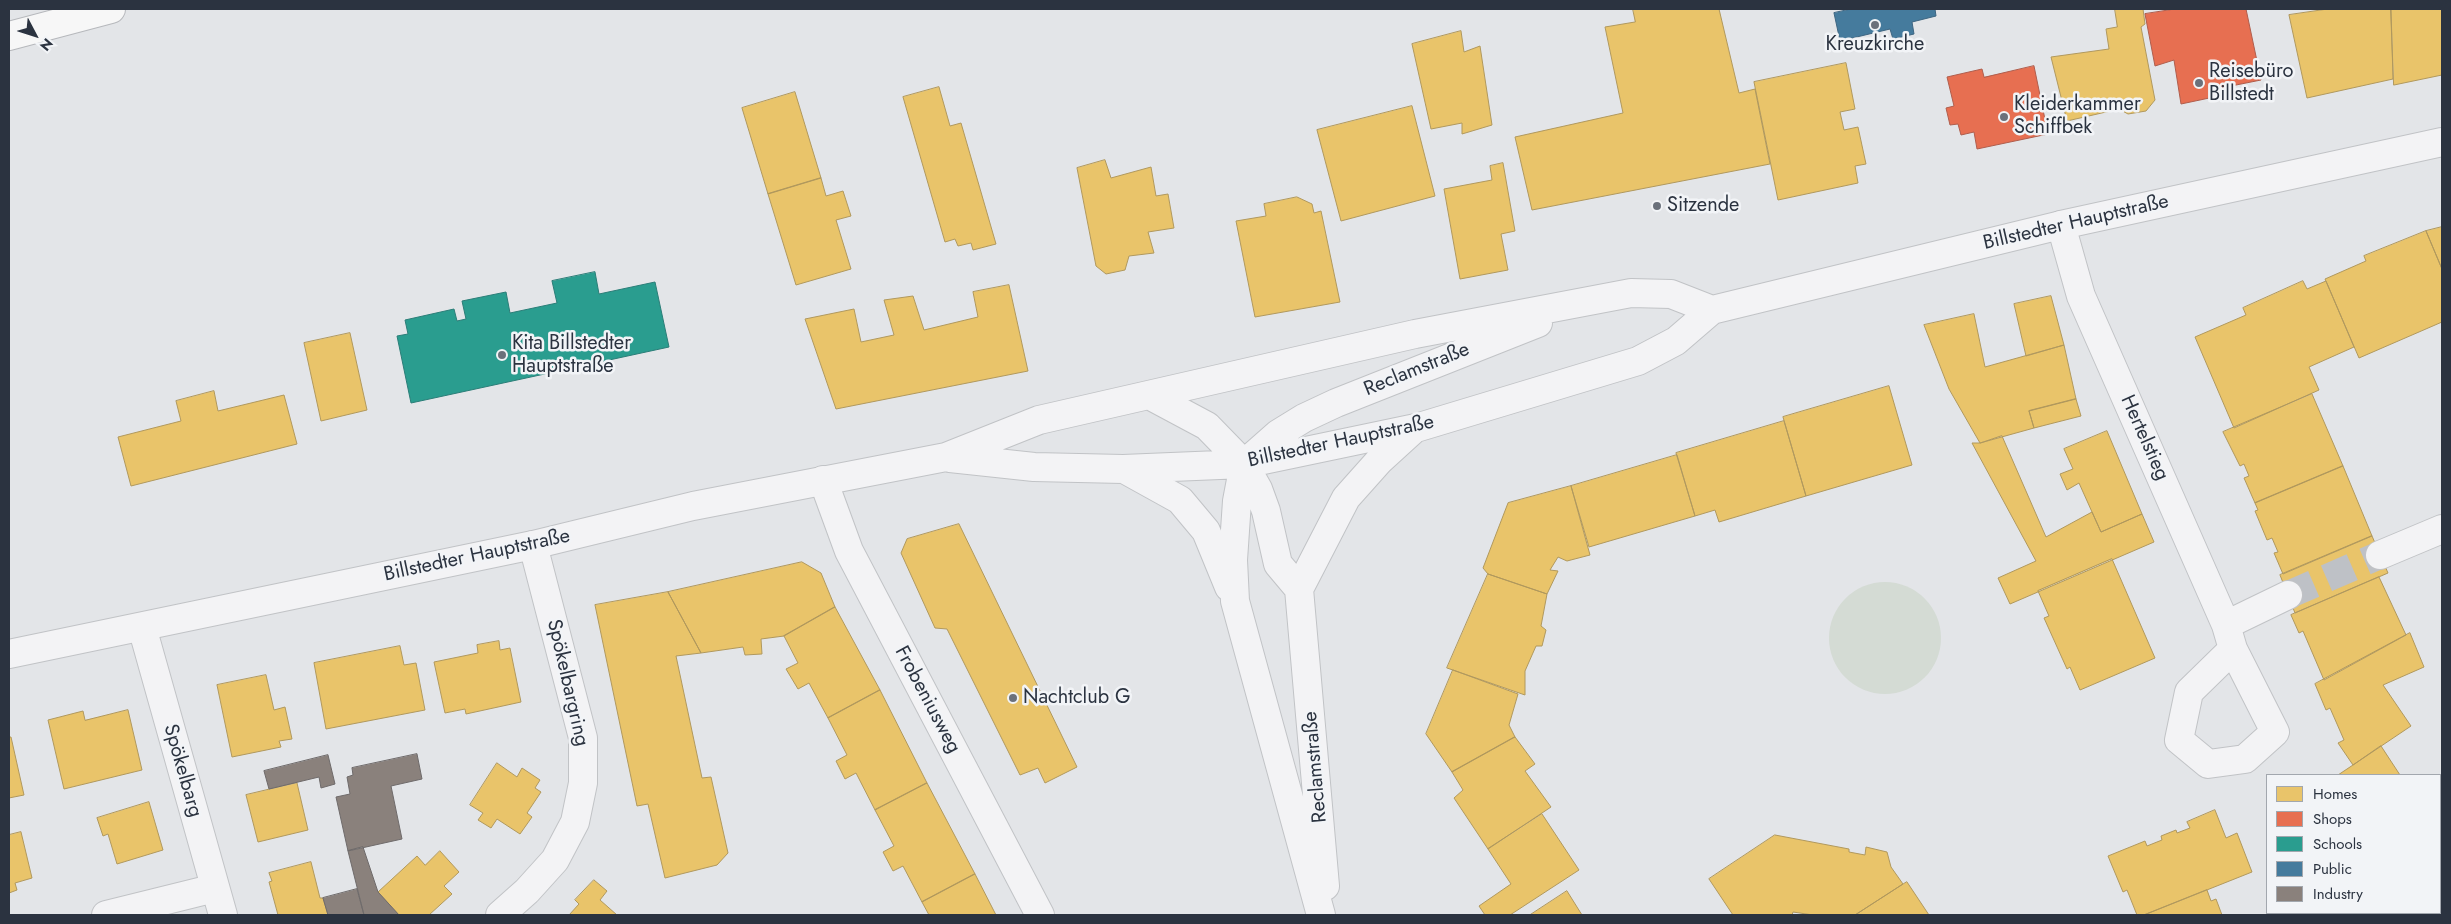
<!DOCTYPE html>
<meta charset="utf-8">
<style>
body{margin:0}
#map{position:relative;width:2451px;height:924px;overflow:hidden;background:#e3e5e8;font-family:Jost,sans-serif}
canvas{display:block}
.frame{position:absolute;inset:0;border:10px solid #2b3340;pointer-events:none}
.legend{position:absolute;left:2266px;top:774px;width:175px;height:140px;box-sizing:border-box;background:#f2f4f7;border:1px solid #a2a7ae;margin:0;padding:6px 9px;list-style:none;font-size:15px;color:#2b3340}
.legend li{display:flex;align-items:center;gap:10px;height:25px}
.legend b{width:25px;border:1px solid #a2a7ae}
.north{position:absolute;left:10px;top:10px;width:50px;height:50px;-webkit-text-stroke:4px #f2f4f7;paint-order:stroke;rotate:130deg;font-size:14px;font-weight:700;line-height:20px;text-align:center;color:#2b3340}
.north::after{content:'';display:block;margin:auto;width:18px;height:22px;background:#2b3340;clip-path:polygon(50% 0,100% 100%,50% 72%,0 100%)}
</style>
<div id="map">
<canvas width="2451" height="924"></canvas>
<div class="frame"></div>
<ul class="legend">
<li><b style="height:14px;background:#e9c46a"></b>Homes</li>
<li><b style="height:14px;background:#e76f51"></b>Shops</li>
<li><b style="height:14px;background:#2a9d8f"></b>Schools</li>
<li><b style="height:14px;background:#457b9d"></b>Public</li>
<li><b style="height:14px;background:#8a817c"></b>Industry</li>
</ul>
<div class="north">N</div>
</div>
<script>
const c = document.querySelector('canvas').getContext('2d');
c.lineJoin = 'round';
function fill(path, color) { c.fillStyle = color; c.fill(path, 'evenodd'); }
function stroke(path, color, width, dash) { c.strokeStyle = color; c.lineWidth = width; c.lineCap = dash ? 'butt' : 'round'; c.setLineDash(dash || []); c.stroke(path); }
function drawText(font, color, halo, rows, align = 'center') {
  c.font = font + ' Jost,sans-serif'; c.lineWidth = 5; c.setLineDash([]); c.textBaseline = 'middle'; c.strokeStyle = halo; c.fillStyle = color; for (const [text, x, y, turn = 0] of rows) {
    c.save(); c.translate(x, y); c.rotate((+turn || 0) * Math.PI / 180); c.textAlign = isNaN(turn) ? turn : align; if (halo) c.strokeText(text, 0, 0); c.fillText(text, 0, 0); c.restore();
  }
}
fill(new Path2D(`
 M1829 638a56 56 0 1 1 112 0a56 56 0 1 1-112 0Z`), '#d4dbd4');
const homes = new Path2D(`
 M1633,9H1719L1739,93L1755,89L1770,164L1532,210L1515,137L1623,113L1605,27L1635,22Z
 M2115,9H2143L2145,24L2141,27L2155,100L2146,111L2128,114L2119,109L2067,121L2051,57L2109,49L2106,29L2117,27Z
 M2328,9H2391L2393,79L2307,98L2289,15Z
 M2391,9H2442V75L2394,85Z
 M1461,31L1464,52L1480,46L1492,125L1462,134V123L1431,129L1412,44Z
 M1846,63L1855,109L1840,112L1844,130L1858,127L1866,164L1855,166L1858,183L1778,200L1754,82Z
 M939,87L950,126L961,123L996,244L973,250L971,243L958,246L955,239L945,242L903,97Z
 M795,92L821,178L768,194L742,108Z
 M1412,106L1435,196L1341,221L1317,130Z
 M1105,160L1111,178L1151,167L1156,196L1168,194L1174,228L1148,232L1154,253L1129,256L1125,270L1106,274L1096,266L1077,168Z
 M1503,163L1515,231L1501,234L1508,270L1460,279L1444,189L1492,180L1490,166Z
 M821,178L826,196L843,191L851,216L836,220L851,269L796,285L768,194Z
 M1297,197L1312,204L1314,213L1321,211L1340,302L1255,317L1236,221L1266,216L1264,204Z
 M2442,227V269L2426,231Z
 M2426,231L2442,269V322L2359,358L2325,279L2366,261L2364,256Z
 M2303,281L2307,289L2326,281L2354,347L2309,367L2319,390L2234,428L2195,337L2246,315L2243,308Z
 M1009,285L1028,371L836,409L805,319L854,309L861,342L894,335L884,300L913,296L924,330L978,317L973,292Z
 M2051,296L2064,345L2026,356L2014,304Z
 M1974,314L1985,367L2064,345L2076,399L2029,411L2034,428L1980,443L1949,389L1924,325Z
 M350,333L367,410L321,421L304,343Z
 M1889,386L1912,465L1806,496L1783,417Z
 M214,391L218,411L284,395L297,444L131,486L118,437L181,421L176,401Z
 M2312,394L2343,466L2255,503L2244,478L2249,476L2244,464L2240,466L2223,432Z
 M2076,399L2081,416L2034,428L2029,411Z
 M1784,421L1806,496L1719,522L1715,510L1695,516L1676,453Z
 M2107,431L2142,514L2101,532L2079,483L2067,490L2060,474L2073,469L2064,449Z
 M2002,436L2046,537L2092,512L2101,532L2142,514L2154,542L2010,604L1998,578L2036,561L1972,443H1980Z
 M1677,455L1695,516L1589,547L1571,486Z
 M2343,466L2372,536L2283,574L2274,553L2278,552L2272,538L2267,540L2255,511L2258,510L2255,503Z
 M1571,486L1590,555L1567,561L1558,557L1550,570L1558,571L1547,594L1488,574L1483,568L1508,503Z
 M959,524L1077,767L1045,783L1038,768L1020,775L947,629L935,628L901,553L907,539Z
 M2372,536L2388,573L2295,613L2280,575Z
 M2112,559L2155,658L2080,690L2070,667L2067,669L2044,618L2049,616L2038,591Z
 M802,562L821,573L835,607L784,636L761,639L762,654L745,655L743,647L701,653L668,592Z
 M1488,574L1547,594L1541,626L1546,630L1542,646H1536L1525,671V695L1447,668Z
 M2379,577L2406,635L2324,680L2303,631L2299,633L2291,615Z
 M668,592L701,653L676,656L702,778L711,777L728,853L717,865L665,878L648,804L637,806L595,605Z
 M835,607L880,690L828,718L809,683L798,689L786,669L798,663L784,636Z
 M2410,633L2424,667L2383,685L2411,726L2353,765L2338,743L2344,740L2330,708L2326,710L2315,684Z
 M499,641L500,650L510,648L521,702L466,714L465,709L445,713L434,662L478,653L477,645Z
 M400,646L404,665L416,663L425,710L326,729L314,663Z
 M1453,670L1518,694L1509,725L1515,737L1452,772L1426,734Z
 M266,675L274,710L285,707L292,739L279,741L281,747L232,757L217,685Z
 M880,690L927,783L875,810L856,773L845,779L836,761L847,755L828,718Z
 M128,710L142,770L64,789L48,720L83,711L85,720Z
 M9,737H11L24,795L9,798Z
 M1515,737L1535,764L1525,771L1551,807L1488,849L1454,798L1463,790L1452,772Z
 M2381,746L2400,775H2338L2353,765Z
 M497,763L517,777L522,768L540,780L535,788L541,792L527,813L532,817L520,834L497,819L491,828L478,820L483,813L470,805Z
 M297,783L308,830L258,842L246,795Z
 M927,783L975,874L922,902L903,866L893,871L883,852L894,846L875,810Z
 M2442,786V837L2440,833V787Z
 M149,802L163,850L117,864L108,834L103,836L97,818Z
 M2215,810L2226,838L2237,833L2252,872L2144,915H2137L2127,890L2123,892L2108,856L2145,841L2147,846L2162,840L2161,836L2176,830L2177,833L2190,828L2187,822Z
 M1542,814L1579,870L1510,915H1485L1479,906L1511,884L1488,849Z
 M21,832L32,878L15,883L17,890L9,893V835Z
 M2440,833L2442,837V881L2440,882Z
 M1775,835L1849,849V852L1865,855L1866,847L1887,852L1891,867L1903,884L1855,915H1813L1793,912L1792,915H1733L1709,879Z
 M440,851L459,872L444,886L452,894L429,915H399L378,892L417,856L425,865Z
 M311,862L320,898H323L328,915H278L269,882L272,881L269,873Z
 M975,874L996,915H929L922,902Z
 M594,880L607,891L600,900L617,915H569L579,904L575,900Z
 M1907,882L1929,915H1855L1903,884Z
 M2207,890L2211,901L2216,899L2222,915H2144Z
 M1567,891L1582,915H1530Z`);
fill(homes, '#e9c46a');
stroke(homes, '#b0985d', 1);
const shops = new Path2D(`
 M2175,9H2246L2261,80L2231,86L2233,93L2181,104L2174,60L2155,66L2145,14Z
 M2034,66L2048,134L1977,149L1974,132L1961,135L1958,124L1950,125L1946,108L1954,106L1947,77L1982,69L1984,77Z`);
fill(shops, '#e76f51');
stroke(shops, '#af5d4c', 1);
const schools = new Path2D(`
 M595,272L599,294L655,282L669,347L411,403L397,336L408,334L405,320L454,309L457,321L466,319L462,301L506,292L510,313L557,303L552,281Z`);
fill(schools, '#2a9d8f');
stroke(schools, '#2a7d77', 1);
const public = new Path2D(`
 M1851,9H1935L1936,16L1912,22L1914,34L1893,39L1890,29L1840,41L1834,13Z`);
fill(public, '#457b9d');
stroke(public, '#3d6581', 1);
const industry = new Path2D(`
 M417,754L422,779L391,786L402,839L348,851L336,797L350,794L347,777L353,775L352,768Z
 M328,755L335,784L321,788L319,777L269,789L264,771Z
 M363,847L378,892L399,915H364L348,851Z
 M357,889L364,915H328L323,898Z`);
fill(industry, '#8a817c');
stroke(industry, '#6e6a6a', 1);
stroke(new Path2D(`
 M2288,595L2380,555`), '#bec1c6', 28, [28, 14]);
const minor = new Path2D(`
 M2061,225L2081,296L2226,625L2233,649L2189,692L2179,740L2208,764L2245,759L2275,732L2233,649
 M823,480L849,551L1040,915
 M2380,555L2442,529
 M2226,625L2288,595
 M142,627L223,915
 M106,915L215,888
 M500,915L527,891L555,860L575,822L583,783V738L533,545`);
const tertiary = new Path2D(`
 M1149,395L1207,426L1244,464L1258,489L1266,511L1278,564L1299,589L1325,886
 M950,458L1034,467L1123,469L1244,464L1416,428L1638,361L1676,341L1712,310L2061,225L2442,142
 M1124,469L1180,500L1206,531L1229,587
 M1299,589L1346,498L1379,461L1413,430
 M9,654L533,545L693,506L946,457L1039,420L1415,334L1631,293L1671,294L1712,310
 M1321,915L1235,601L1233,560L1237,501L1244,464L1278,434L1304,418L1336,403L1538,323`);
const trunk = new Path2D(`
 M9,36L111,9`);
stroke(minor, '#c1c3c6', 30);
stroke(tertiary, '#c1c3c6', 30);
stroke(trunk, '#b6b8bc', 30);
stroke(minor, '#f3f3f5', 28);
stroke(tertiary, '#f3f3f5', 28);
stroke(trunk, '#f7f7f7', 28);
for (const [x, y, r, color] of [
 [1875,25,5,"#6b717b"],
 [2199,83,5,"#6b717b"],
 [2004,117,5,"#6b717b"],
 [1657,206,5,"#6b717b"],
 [502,355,5,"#6b717b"],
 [1013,698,5,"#6b717b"]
]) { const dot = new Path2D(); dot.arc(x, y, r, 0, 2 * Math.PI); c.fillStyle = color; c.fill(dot); stroke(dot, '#f2f4f7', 2); }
drawText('20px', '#2b3340', '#f2f4f7', [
 ["Kreuzkirche",1875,45,"center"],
 ["Reisebüro",2209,72],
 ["Billstedt",2209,95],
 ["Kleiderkammer",2014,105],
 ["Schiffbek",2014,128],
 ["Sitzende",1667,206],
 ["Kita Billstedter",512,344],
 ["Hauptstraße",512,367],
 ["Nachtclub G",1023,698]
], 'left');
drawText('20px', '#2b3340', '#f2f4f7', [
 ["Billstedter Hauptstraße",2076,223,-13],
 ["Reclamstraße",1417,370,-22],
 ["Hertelstieg",2144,438,66],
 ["Billstedter Hauptstraße",1341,442,-12],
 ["Billstedter Hauptstraße",477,556,-12],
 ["Spökelbargring",567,683,77],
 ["Frobeniusweg",927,700,62],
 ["Reclamstraße",1316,767,-95],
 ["Spökelbarg",182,771,74]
]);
</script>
